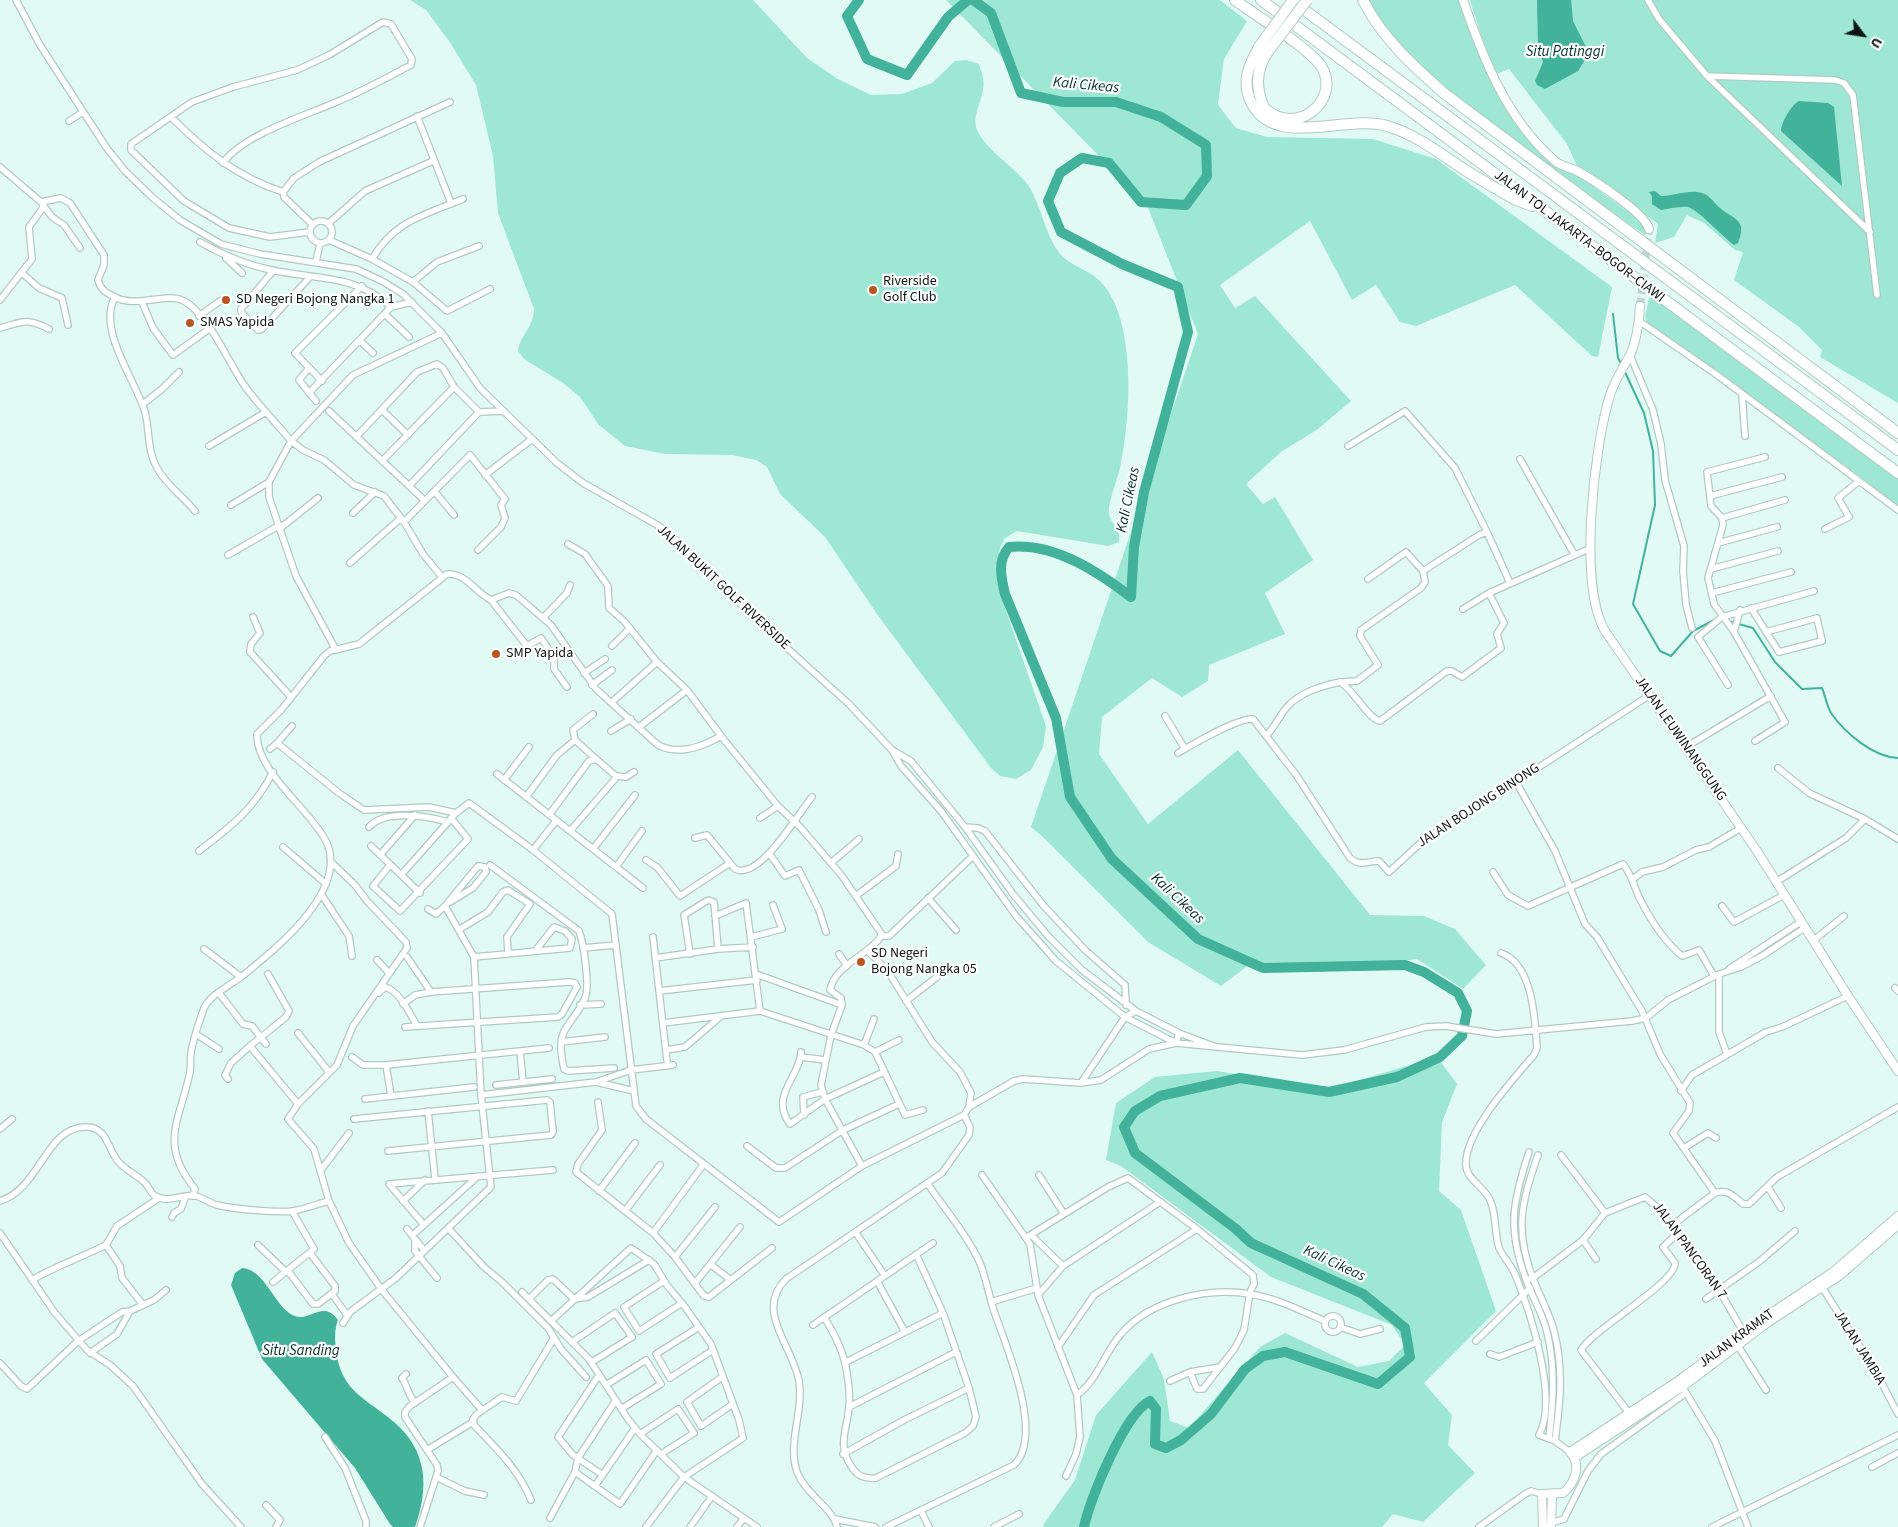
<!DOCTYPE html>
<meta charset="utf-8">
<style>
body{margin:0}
#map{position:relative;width:1898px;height:1527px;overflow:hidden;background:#e1fbf4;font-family:"Source Sans 3",sans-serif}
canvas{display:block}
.north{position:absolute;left:1838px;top:10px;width:50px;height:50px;-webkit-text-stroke:4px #fff;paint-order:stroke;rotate:121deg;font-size:14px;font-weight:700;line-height:20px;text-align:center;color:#0c1513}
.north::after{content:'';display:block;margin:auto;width:18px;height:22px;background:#0c1513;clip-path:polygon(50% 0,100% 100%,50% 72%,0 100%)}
</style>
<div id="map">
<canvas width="1898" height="1527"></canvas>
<div class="north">U</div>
</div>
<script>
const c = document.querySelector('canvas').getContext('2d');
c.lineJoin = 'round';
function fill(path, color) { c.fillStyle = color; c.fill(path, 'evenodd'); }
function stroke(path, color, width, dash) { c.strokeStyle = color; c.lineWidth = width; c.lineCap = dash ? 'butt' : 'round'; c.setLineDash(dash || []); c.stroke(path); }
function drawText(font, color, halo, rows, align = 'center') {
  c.font = font + ' "Source Sans 3",sans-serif'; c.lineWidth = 4.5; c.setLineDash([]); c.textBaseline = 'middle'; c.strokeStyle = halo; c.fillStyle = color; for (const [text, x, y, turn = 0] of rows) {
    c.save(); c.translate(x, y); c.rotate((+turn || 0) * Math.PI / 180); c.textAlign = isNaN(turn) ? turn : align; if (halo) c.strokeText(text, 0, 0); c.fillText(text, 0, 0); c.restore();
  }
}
fill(new Path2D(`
 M410,0H753L807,58L838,79L871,95L902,94L932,83L955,61L966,60L979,64C980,69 983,74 983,79C987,97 968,116 979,134C990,152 1010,164 1024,180C1039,196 1044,232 1058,251C1068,266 1089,269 1101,282C1137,320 1131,419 1120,468C1117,481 1111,494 1109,508C1107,522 1122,529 1119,542L1108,546L1017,531L1005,538L1000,548L997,571L1005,608L1046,726L1043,747L1031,770L1016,779L1000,776L991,768L877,614L825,537L780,494L767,467L756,460L732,455L665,454L625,446L599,425L580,397L563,383L524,359L518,351C520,335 534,327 534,309L498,213L493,156L476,85L449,41L426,10Z
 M946,0H1220L1247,21L1224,59L1218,105L1236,128L1267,137L1373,139L1436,159L1612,287L1598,357L1592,356L1515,285L1416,326L1400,322L1376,285L1352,300L1310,221L1220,285L1235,308L1255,296L1351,401L1318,429L1281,452L1246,484L1263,504L1275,497L1313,560L1265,593L1285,634L1209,665L1208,681L1182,697L1152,678L1102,717L1099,754L1148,824L1238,750L1370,915L1424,916L1455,929L1486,965L1463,989L1417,959L1322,972L1250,964L1221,986L1148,942L1043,837L1031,827L1198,334L1147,205Z
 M1367,0H1461L1487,73L1511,115L1558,168L1574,172L1646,225L1645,235C1572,185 1497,135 1431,75C1406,53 1380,30 1367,0Z
 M1470,0H1898V403L1820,357L1822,350L1799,327L1734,280L1743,252L1735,250L1704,223L1687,215L1674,237L1655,243L1658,224L1577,166L1567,144L1509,69L1497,74L1484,45Z
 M1651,290L1898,473V506L1847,467L1648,327L1645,316Z
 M1437,1057L1457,1084L1442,1122L1439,1191L1461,1210L1496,1311L1424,1383L1452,1415L1448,1445L1475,1473L1423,1522L1393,1514L1382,1527H1044L1043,1525L1075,1480L1096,1415L1152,1352L1164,1379L1170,1421L1189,1428L1260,1347L1285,1333L1358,1367L1389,1361L1405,1345L1392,1325L1271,1277L1121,1166L1106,1160L1116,1103L1155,1077L1217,1071L1329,1089Z`), '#9ee7d5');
fill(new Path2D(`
 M1537,0H1571L1573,21L1585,45L1587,57L1578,71L1545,89L1537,85L1535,81L1543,62L1538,48Z
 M1799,101L1828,103L1834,107L1842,186L1781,131C1781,123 1791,105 1799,101Z
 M1655,191L1661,196C1673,196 1685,191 1697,192C1709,193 1711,200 1719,207C1733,220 1748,218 1738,243L1734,245C1724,238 1696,208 1688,207C1680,206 1669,209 1661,210L1652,204V196L1649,192Z
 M242,1268C263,1269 273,1301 289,1313C308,1327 322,1297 338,1320C334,1330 335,1340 336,1350C341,1392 366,1398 394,1422C428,1451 429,1488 415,1527H393L390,1524L355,1468L262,1359L231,1285L235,1273Z`), '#43b29b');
stroke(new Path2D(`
 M1613,314L1618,358L1622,365
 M1624,370L1644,413L1653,451L1655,505L1633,604L1660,651L1671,656L1693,631L1714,620
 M1728,621L1753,628L1775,662L1802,689L1822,688C1825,695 1827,706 1831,713C1845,733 1873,757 1898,758`), '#43b29b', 2);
stroke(new Path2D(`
 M859,0L847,16L867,59L907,75L948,17L968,0
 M973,0L991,13L1021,93L1063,102H1116L1161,117L1206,145L1207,176L1186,205L1141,202L1109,163L1082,158L1060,173L1048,201L1061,232L1122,264L1178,287L1188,332L1144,492L1134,547L1131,597C1097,571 1053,542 1009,547C997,561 1001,577 1005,594L1056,718L1070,797L1112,859L1198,939L1263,968L1405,965L1424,972L1458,993L1467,1011L1462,1036L1440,1057L1397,1077L1329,1092L1240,1078L1160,1096L1135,1111L1124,1127L1135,1153L1236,1229L1251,1243L1363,1294L1405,1328L1410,1357L1378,1384L1285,1352L1263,1356L1245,1369L1211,1414L1181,1440L1166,1448L1155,1444L1156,1409L1150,1401C1125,1413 1090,1498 1084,1527`), '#43b29b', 10);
stroke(new Path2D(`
 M1640,306L1649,229`), '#c1d8d2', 8, [8, 4]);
const minor = new Path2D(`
 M16,0L40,45L106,147L125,171L153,198L180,220L221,244L260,254L356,269L382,281L403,294L442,333L480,388L557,463L583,483L659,526L679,542L757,621L849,704L892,750L911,761L965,827L1013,894L1048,936L1082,970L1136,1011L1179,1033L1216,1047
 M1648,0L1659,19L1707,76L1870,232
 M1707,76L1835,80L1844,83L1853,95L1877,295
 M417,116L451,203
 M171,117C205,151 237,177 283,192
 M69,121L83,112
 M223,163C243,134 308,115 341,100C365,90 388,77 411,65L412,59L391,24L383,22L329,55L297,70L233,87L192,102L131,144V150L184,201L229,228L270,237L309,232
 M0,167L41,202L61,198L70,203L104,255V265L98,280C101,290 105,292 113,296C136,310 166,291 184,301C208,314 227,359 242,382C256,403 275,421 291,441L269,482V497L296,576L336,650
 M44,206L52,217L64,225L80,248
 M310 232a11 11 0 1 1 22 0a11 11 0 1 1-22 0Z
 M329,223L365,191L433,161
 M312,224L284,197L283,192L294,178L319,162L450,102
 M329,240L372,259L413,282L447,311L490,289
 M200,242C223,255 246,265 272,270C317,280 355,274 391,307L412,302
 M226,258L242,273
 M372,259C394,221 424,215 463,199
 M316,262L320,243
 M273,271L241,309V312L258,330L262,329L310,277
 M22,273L39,288L62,298L68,325
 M413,282L437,262L479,246
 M115,297C97,330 135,379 145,412C150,431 147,451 157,468C166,485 183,496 195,511
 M0,300L32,259L29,227L42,209L44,202
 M142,302L153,328L173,355L209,329
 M385,314L409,337
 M199,316L220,301
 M1639,321L1717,375L1898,510
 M0,328C23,322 26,317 49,329
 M360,341L373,353
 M1630,355L1653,410L1661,444L1665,480L1684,546L1683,571L1686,605L1692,628
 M309,368L299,380L316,401
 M322,381L295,353L362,286
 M309,393L391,307
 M1742,394L1745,436
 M143,404L162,389L179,372
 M382,410L408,435
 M329,411L422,498
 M356,437L417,372L437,364L443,368L454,387L479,412L504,411
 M209,446L266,412
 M1348,446L1405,411L1455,468L1487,532
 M1520,459L1574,554
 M382,461L454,387
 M485,475L532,439
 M409,486L479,412
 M435,492L454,515
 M1710,496L1782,477
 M231,505L269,482
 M353,513L375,492
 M1722,518L1785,500
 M404,522L470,455L505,499L501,505L505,518L501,527L478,550
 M279,529L318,498
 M1825,529L1849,517L1838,498L1859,481
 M1718,543L1777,527
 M568,544L585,554L608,586L609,608L624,621L657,662L687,690L721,736
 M228,555L278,526
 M350,563L401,518
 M1711,569L1778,551
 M442,577L423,554L404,522L384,496L354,485L324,460L303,450L291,441L353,375L442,333
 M1368,579L1406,552L1423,571
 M1712,593L1791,572
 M491,600L527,646L541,638L554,657V669L567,687
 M1751,608L1779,652L1822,641L1817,618L1766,632
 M1463,609L1489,593
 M253,617L260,633L251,644L250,652L291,697
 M543,618L567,593L570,585
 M1734,632L1740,610
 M612,646L630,628
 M584,673L605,659
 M1341,682L1357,681L1378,665L1360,636L1361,630L1421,588L1425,582L1423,571L1479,535L1487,532L1510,583
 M592,685L612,670
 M1728,685L1698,637L1722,617L1814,591
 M612,702L657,662
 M1165,716L1185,749
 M292,726L277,743L339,793L364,810L429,807L456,813
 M639,727L687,690
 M611,731L631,719
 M1266,736C1275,727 1279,716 1287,707C1300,692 1322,686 1340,682C1354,690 1368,719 1380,721L1447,671H1452L1462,677L1501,648L1497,634L1504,623L1489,593L1591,548
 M575,740L573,730L593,714
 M1755,741L1785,722L1734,632L1714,604L1708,578L1723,525L1722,518L1711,506L1707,472L1765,457
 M1686,747L1771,696
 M270,749L277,743
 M893,752L901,766L941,811L1016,916L1056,961L1125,1017L1176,1043L1302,1055L1344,1050L1426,1027L1446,1026L1496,1034L1632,1021L1646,1018L1668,1000L1719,974L1741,967L1762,956L1806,927
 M1178,753C1193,744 1238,718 1253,719L1297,776L1350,858C1361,867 1367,861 1379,861L1389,872L1426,838L1453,823L1650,695
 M1778,768L1809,793L1865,819
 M497,774L643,888
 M616,776L626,777L634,772
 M504,780L529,747
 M1516,782L1555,851L1585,924L1597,937L1642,1011L1660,1054L1690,1103L1689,1111L1673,1133L1715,1193
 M526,797L557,755L575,740L596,759
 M549,815L589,761L596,759L616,776L615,779L570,831
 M760,818L778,806
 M369,827C385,809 427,816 448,822
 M965,827L978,828L985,831L1043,905L1085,950L1125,985L1126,1005
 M695,838L707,835L735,869C760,881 799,812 812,797
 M371,846L420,893
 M283,847L326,884
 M593,849L635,795
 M533,850L556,821
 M199,851C233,825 253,810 273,772
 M769,853L785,876L799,870L819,910L826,932
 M380,855L415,815
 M646,860L657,867L680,896L730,863
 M331,862L355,885L367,901L406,942L407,948L353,1026L337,1065L298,1104L288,1119L314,1149L329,1201L349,1243L382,1290L453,1377L410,1406L405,1412V1417L437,1465L438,1471L420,1527
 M831,863L859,839
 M390,865L373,886L400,911L468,839L451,818
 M490,865L579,931C584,944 590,987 585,998C570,1031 554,1025 564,1069L568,1071L614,1068
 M616,867L642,831
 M1493,872L1508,895L1528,906L1623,864C1632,875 1634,887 1640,899C1650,919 1665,942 1682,956L1699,950L1714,976
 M401,875L456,813L469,803L533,850L612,914L636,1106L646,1119L779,1222L862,1166L964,1115L969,1107L1014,1081L1023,1079L1081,1083L1101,1080L1149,1049L1176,1043L1179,1033
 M1633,879L1642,872L1663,867L1696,850L1709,847L1741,828
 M1776,882L1846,838L1865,819L1898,839
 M321,894L349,936L352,956
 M857,895L896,866L898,854
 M928,898L956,930
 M1722,906L1734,922L1736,921L1784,895
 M428,909L436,914L445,906
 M715,916L746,903L760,1011
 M460,929L488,912L503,892L508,890L530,904L507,937L508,953
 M653,937L667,1061
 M751,937L782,929L773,905
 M1814,940L1844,916
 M583,948L616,945
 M204,949L241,977
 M868,951L887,970L932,1042L960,1072L971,1093L969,1107
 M1501,953C1533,964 1535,1019 1537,1048L1534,1055C1513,1079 1466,1131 1466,1163C1465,1179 1484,1186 1490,1200C1497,1215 1494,1232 1499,1248C1503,1257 1511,1265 1515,1274C1530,1311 1559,1399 1539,1435L1555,1441L1570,1452
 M690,954L684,915L708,900L714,902L718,949
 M839,954L847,966
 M407,957L431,992
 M474,957L570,948L572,939L565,931L554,927L536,950
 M655,958L718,949L753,947
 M377,960L389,973
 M1729,969L1802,921
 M268,974L289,1011L286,1017L250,1046L298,1104
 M756,974L842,1005L831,1035L821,1085L825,1099L862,1166
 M1719,974V1032L1727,1054
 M1895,988L1898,991
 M659,991L757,980
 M219,993L243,1024L252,1026L266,1044
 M379,993L385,987C400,991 410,1014 417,1026
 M906,1001L937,977
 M403,1004L415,995L431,992L569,982L575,983L577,987L562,1014L558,1017L405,1027
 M580,1005L601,1004
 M842,1005L841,998L830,990C835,964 869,956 882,935
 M663,1023L760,1011L864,1045L875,1052L905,1115L923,1110
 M298,1033L329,1072
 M196,1034L219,1049
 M561,1042L605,1037
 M864,1045L874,1019
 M666,1050L685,1047L720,1017
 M520,1051L523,1082
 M801,1052C800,1077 769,1096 790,1124L825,1099L884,1072
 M875,1052L899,1040
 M352,1057L363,1065H386L549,1048
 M801,1057L825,1060
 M386,1065L391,1096
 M228,1079L225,1075L231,1063L250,1046
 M596,1082L634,1091
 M1081,1083L1125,1017L1136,1011
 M496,1085L552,1079
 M1681,1091L1692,1075L1766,1032L1782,1027L1848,996
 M481,1095L596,1082L631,1070L673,1065
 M365,1099L474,1087
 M598,1102L602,1130L578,1164L576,1172L653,1233L675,1257L704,1296L709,1297L772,1248
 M428,1111L435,1179
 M804,1115L803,1097L822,1092
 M354,1119L547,1100L550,1102L553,1132L551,1135L388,1151
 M0,1129L12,1119
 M747,1146L776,1168H785L843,1130L899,1104
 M1684,1148L1708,1133L1716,1138
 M1529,1152C1512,1203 1507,1230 1527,1282C1533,1298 1543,1315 1547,1332C1556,1368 1553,1402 1549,1439
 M1538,1155C1521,1204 1514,1231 1534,1281C1540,1297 1550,1314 1554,1331C1564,1369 1560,1403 1555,1441
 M1561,1155L1605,1213
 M321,1170L349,1133
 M982,1175L1030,1244L1038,1295L1077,1395L1080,1437L1076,1454L1066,1476
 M1039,1175L1064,1214
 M1768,1187L1781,1208
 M599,1191L635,1143
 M193,1196L195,1189C158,1143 180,1121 190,1072C191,1066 190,1059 191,1053C193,1038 199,1023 204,1008C210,995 229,986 241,977C274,950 350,891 326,841C310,809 256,772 257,734L282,709L324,656L330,651L359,644L447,574C465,572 477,594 491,600L509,593L516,595L551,625L596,689L658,745C679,756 702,747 721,736L778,806L801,828L842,876L883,936H889L973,856
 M0,1201C40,1189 46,1126 86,1127C107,1127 107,1147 117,1160C124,1170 138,1175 146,1184C149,1188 151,1193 155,1196C169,1204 183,1193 196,1196C203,1198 210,1203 217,1205C233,1209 277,1213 293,1211C305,1209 317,1204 329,1201
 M403,1201L425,1180
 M625,1211L660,1165
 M172,1217L174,1213L181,1209L185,1198
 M424,1225L389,1184L553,1170
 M1671,1226L1715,1193C1729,1189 1733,1196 1743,1204H1749L1777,1177L1898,1107
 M448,1228L484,1267L502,1282L548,1328L561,1349L586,1377
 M407,1229L424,1250
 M416,1232L477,1177
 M0,1233L55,1313L87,1350L110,1365L133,1386L202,1484L241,1527
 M653,1233L703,1165
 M856,1233L885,1276
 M1031,1235L1063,1266
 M1027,1237L1108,1187L1128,1178L1197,1229L1253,1275L1254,1284L1250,1292L1244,1330L1235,1348L1203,1389H1197L1190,1372
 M415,1239V1251L437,1278
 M1583,1240L1596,1259
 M258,1245L286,1272
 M675,1257L715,1207
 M711,1265L731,1280
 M288,1271L313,1304H318L335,1291V1286L310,1253
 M32,1280C56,1266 82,1257 106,1245
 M1526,1280L1533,1278L1583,1240L1605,1213L1645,1197L1658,1208L1719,1290L1744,1333
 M664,1281L624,1307L639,1331L682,1303
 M877,1281L905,1332
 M273,1282L314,1249L292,1211
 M695,1283L740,1227
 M1820,1284L1877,1374L1898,1414
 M522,1292L589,1359L628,1419L640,1434L684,1477L757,1527
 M332,1294L347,1315
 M1038,1295L1063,1266L1160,1202
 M529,1299L548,1280L553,1279L574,1299L588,1297L649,1260
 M1706,1299L1760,1261L1795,1231
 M991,1302L1037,1288
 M143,1305L122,1278L120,1266L106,1245L117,1226L159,1198
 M1325 1324a8 8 0 1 1 16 0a8 8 0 1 1-16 0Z
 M824,1317C835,1335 844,1352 847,1373C849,1384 850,1396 849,1407C847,1431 837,1444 851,1466C857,1476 864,1479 876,1478L965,1433L973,1426L976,1417L969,1388L943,1313L916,1254
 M551,1321L631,1248L654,1264L666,1284L685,1307L711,1344L739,1420L743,1438L684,1477L646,1527
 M343,1323L350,1312L396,1278L491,1187L481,1095L474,957L445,906L478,866L485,867L486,872L473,888L450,902
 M813,1325L933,1243
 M699,1327L656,1354L670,1378L713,1350
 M1340,1327L1360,1334L1380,1329
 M1476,1341L1530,1288
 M572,1342L615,1313L632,1337L592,1362
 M1738,1346L1766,1390
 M1058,1347L1094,1295L1197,1229
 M90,1353L117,1334L130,1311L154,1300L166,1290
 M1490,1354L1499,1357L1538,1342
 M846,1362L943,1313
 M0,1363L21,1386L27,1389L78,1341L122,1312L130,1311
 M406,1374L402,1378C408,1387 408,1395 415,1403
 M599,1375L558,1437L573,1455L603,1475
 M453,1377L482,1410
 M722,1377L687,1402L701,1426L733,1404
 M1170,1381L1190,1372L1220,1367
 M606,1385L646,1360L661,1384L621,1409
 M1685,1391L1715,1441L1748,1527
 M1077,1395C1098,1380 1104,1353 1121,1334C1150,1300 1207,1287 1250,1294C1276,1298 1302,1311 1325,1321
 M849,1407L956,1352
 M1629,1413L1581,1350C1593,1329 1676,1283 1675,1263L1663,1247L1677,1234
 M640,1434L678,1409L694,1433L661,1454
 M325,1437L345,1468L366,1521V1527
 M427,1450L473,1422
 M843,1454L904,1420L969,1388
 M1872,1467L1898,1453
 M575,1472L578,1458L616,1400
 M436,1477L465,1491L484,1495
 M595,1486L635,1428
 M531,1500C519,1470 496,1448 474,1425L473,1419L477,1414L502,1397L516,1401L554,1338
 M266,1505L280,1520L276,1527
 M921,1511L929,1527
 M550,1518L575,1472L620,1504L657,1450
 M835,1519L875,1527
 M1551,1523L1564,1519L1588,1471L1601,1454L1686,1393
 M690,1527L712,1496
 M737,1527L744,1518
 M837,1527C833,1508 806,1495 797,1472C787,1442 804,1412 799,1381C793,1346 754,1311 786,1279L942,1173L969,1135L970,1127L964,1115
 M886,1527L1014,1465C1045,1435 1006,1346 994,1311C989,1296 986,1278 980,1263C967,1235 945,1209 927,1183
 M994,1527L1019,1514
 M1479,1527L1525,1494L1531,1491L1542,1494
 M1712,1527L1898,1435`);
const secondary = new Path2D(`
 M1463,0C1483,58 1507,120 1555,161C1562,167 1571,167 1579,172C1595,181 1645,213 1649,229
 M1640,306C1639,322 1637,340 1630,355C1623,368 1615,380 1610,395C1594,447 1578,585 1605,631L1757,851L1848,996L1898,1071
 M1574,1458L1682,1387L1767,1323L1839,1276L1898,1225
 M1543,1527L1542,1494L1563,1493C1575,1483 1582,1465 1570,1452L1678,1381L1764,1318L1833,1272L1898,1216
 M1551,1527L1552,1495`);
const motorway = new Path2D(`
 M1235,0C1255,15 1309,48 1321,66C1342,98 1298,139 1264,108C1256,88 1255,72 1267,53
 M1261,0L1898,473
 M1291,0L1898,450
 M1363,0C1381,37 1414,67 1445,94L1898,433
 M1259,47C1248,67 1241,83 1252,104C1276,149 1346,114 1387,126C1415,134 1438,152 1462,168C1479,179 1497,189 1514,199L1532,206`);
stroke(minor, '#b0cac3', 8);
stroke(secondary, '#b0cac3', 10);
stroke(motorway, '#b0cac3', 12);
stroke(minor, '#fff', 5.5);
stroke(secondary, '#fff', 8);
stroke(motorway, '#fff', 10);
const motorwayBridge = new Path2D(`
 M1259,47L1293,0
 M1267,53L1307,0`);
stroke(motorwayBridge, '#b0cac3', 12, []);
stroke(motorwayBridge, '#fff', 10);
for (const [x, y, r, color] of [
 [873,290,5,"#b9561e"],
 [226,300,5,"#b9561e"],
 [190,323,5,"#b9561e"],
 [496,654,5,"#b9561e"],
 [861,962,5,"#b9561e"]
]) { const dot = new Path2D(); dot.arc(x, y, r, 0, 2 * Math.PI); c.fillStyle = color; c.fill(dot); stroke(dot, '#fff', 2); }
drawText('14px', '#0c1513', '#fff', [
 ["JALAN TOL JAKARTA–BOGOR–CIAWI",1579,237,37],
 ["JALAN BUKIT GOLF RIVERSIDE",723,588,43],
 ["JALAN LEUWINANGGUNG",1680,739,55],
 ["JALAN BOJONG BINONG",1479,806,-33],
 ["JALAN PANCORAN 7",1689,1251,54],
 ["JALAN KRAMAT",1737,1339,-36],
 ["JALAN JAMBIA",1859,1348,58]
]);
drawText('14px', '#0c1513', '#fff', [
 ["Riverside",883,282],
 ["Golf Club",883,298],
 ["SD Negeri Bojong Nangka 1",236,300],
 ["SMAS Yapida",200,323],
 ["SMP Yapida",506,654],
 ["SD Negeri",871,954],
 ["Bojong Nangka 05",871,970]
], 'left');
drawText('italic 15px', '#00332a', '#fff', [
 ["Situ Patinggi",1565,53],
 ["Kali Cikeas",1086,86,5],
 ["Kali Cikeas",1129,500,-78],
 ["Kali Cikeas",1177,899,43],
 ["Kali Cikeas",1334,1264,25],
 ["Situ Sanding",301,1352]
]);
</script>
